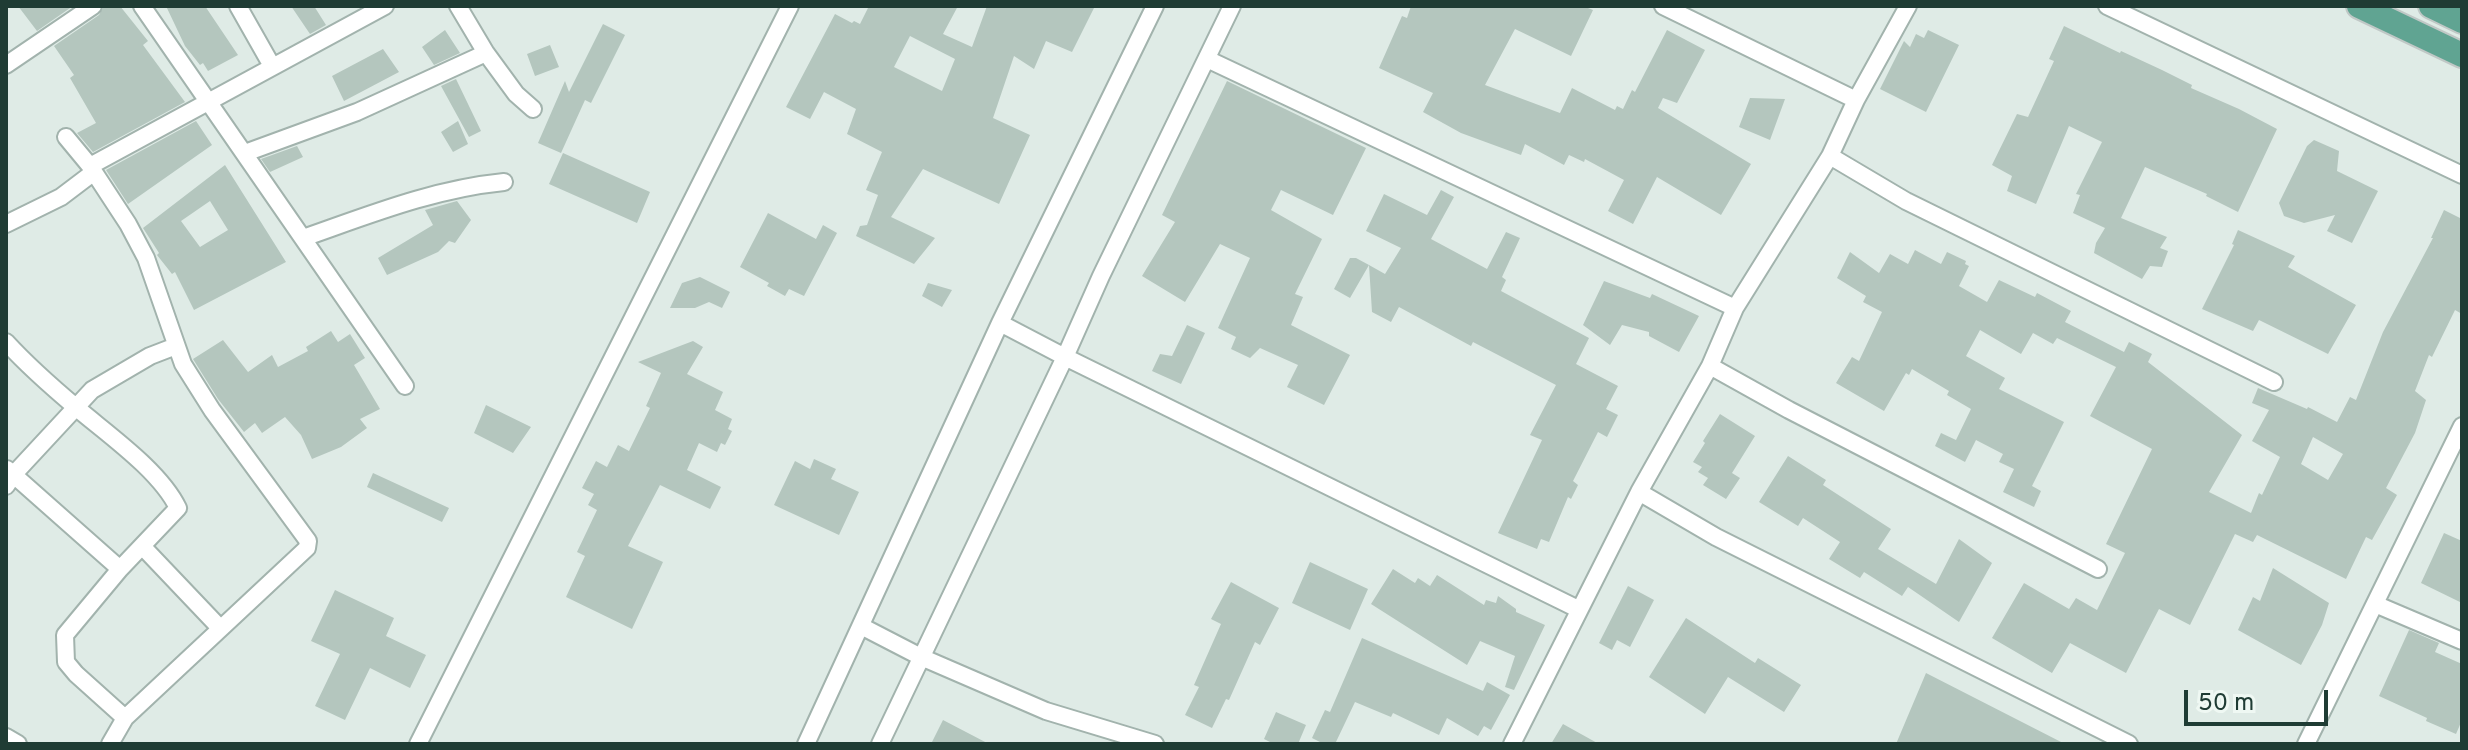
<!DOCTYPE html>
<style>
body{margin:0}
#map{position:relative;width:2468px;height:750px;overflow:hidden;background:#dfebe6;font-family:Overpass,sans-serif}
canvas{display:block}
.frame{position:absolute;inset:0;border:8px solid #1f3c34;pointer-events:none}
.scale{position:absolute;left:2184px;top:690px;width:144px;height:36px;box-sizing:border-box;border:4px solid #1f3c34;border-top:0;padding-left:10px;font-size:24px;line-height:28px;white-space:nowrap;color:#1f3c34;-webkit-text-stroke:6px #eff8f3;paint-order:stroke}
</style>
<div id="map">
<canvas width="2468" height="750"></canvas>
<div class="frame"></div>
<div class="scale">50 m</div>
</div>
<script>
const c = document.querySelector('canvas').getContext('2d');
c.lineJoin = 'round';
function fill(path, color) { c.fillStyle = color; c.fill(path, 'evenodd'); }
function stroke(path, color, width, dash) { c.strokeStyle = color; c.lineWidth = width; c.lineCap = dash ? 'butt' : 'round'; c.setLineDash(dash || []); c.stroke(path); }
fill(new Path2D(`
 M18,6H73L37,31Z
 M104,6H120L148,41L143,45L185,102L93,152L77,133L96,123L70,78L74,75L54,46L99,15Z
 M166,6H205L238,55L208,71L203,63L200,65L185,46Z
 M291,6H314L326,25L310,34Z
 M869,6H958L943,34L972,47L987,6H1095L1072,52L1046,41L1034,69L1014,56L993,118L1030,135L999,204L923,169L891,217L935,238L914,264L856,236L860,226L867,225L878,195L866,190L882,152L847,134L856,109L824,92L810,119L786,107L835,14L852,23L854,21L860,24ZM910,36L955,59L942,91L894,67Z
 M1411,6H1583L1593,10L1571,56L1515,29L1485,85L1560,113L1572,88L1615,110L1617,106L1623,109L1632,90L1635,92L1667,30L1705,50L1677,103L1663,98L1658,108L1751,164L1721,215L1657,177L1633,224L1608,211L1624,180L1585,159L1584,162L1569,155L1564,165L1525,144L1521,155L1461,133L1423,112L1433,93L1379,68L1402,16L1407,18Z
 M603,24L625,35L591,103L585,100L561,153L538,143L565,81L569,92Z
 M2064,26L2120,53L2121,51L2162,70L2192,85L2191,88L2239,109L2277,129L2238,212L2206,196L2207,194L2145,167L2121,218L2167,237L2160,248L2168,251L2162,267L2150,266L2142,279L2094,253L2096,243L2105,228L2073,213L2080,195L2076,194L2102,142L2069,126L2036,204L2007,191L2012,176L1992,165L2017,114L2028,117L2054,61L2049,59Z
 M445,30L460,53L434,65L422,47Z
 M1928,30L1959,45L1926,112L1880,89L1904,41L1910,47L1916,34L1924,38Z
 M550,45L559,67L535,76L527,54Z
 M383,49L399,72L344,101L332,76Z
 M456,79L481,131L469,137L441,86Z
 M1227,81L1366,148L1333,215L1281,190L1271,210L1322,239L1295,294L1303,297L1291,325L1350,355L1324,405L1287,387L1298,365L1260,348L1250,358L1231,349L1236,337L1218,328L1250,258L1220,244L1185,302L1142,276L1175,222L1162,215Z
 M1750,98L1785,99L1770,140L1739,127Z
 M196,121L212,145L128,204L106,170Z
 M458,121L468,144L453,152L441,132Z
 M2314,140L2339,151L2337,171L2378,191L2352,243L2327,231L2335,215L2304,223L2284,216L2279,203L2307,146Z
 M297,146L303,157L270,172L261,159Z
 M563,153L650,192L637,223L549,184Z
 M225,165L286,262L194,310L175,272L172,274L157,255L159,253L143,228ZM210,201L228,230L200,247L181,221Z
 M1441,190L1454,197L1431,239L1487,269L1506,232L1520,238L1502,277L1506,280L1501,291L1589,338L1576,364L1618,386L1606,409L1618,415L1607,437L1598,432L1573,481L1578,485L1571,499L1568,497L1549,542L1541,539L1537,549L1498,533L1542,440L1530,435L1556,385L1473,342L1471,346L1399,307L1391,322L1372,312L1369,265L1385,274L1401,248L1366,231L1384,194L1427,215Z
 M457,201L471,220L455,243L449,241L438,252L387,275L378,258L433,225L425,210Z
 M2444,210L2462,219V314L2455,310L2432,357L2429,355L2415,391L2426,400L2415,433L2386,488L2397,495L2372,540L2366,537L2346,579L2257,535L2253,542L2235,534L2190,625L2159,609L2126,673L2070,643L2052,673L1992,638L2024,583L2069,609L2076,598L2097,610L2125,553L2106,544L2152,449L2090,416L2116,367L2057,338L2053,344L2033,333L2021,354L1980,330L1966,356L2005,378L1999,389L2064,422L2032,486L2041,491L2034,507L2003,492L2014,469L1999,462L2003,454L1976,440L1965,462L1935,446L1941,433L1956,440L1971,409L1947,395L1949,391L1912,369L1909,375L1906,373L1884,411L1836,383L1852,357L1859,361L1882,312L1863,302L1866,296L1837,278L1850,252L1879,273L1890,254L1908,264L1915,250L1941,264L1947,252L1966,261L1965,264L1969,266L1959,286L1987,302L1999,280L2035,297L2037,293L2071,311L2065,322L2124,352L2129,342L2152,354L2148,362L2242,435L2209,492L2251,513L2259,493L2262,495L2280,457L2252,441L2269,410L2252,403L2258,388L2307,409L2308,407L2337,422L2350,397L2356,400L2383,332L2433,238H2431ZM2313,437L2343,454L2328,480L2301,464Z
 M768,213L816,239L823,225L837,233L804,296L789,289L785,296L767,286L769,283L740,267Z
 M2238,230L2295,256L2288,267L2356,305L2328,354L2259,320L2253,331L2202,309L2234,245L2232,244Z
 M1350,258H1356L1369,265L1350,298L1334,289Z
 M700,277L730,292L722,308L709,302L695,308H670L682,283Z
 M1604,281L1650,298L1652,294L1699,316L1679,352L1649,336V332L1622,325L1610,345L1583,325Z
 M928,283L952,290L942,307L922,296Z
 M1187,325L1205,333L1181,384L1152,371L1160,354L1172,356Z
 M331,331L338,342L350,334L365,358L354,365L380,409L360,419L367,428L341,447L312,459L301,435L285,417L262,433L255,423L244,432L218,399L193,359L223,340L248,372L272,355L278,367L308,351L306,347Z
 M693,341L703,347L687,374L723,392L715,410L732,419L728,429L732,431L725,445L721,443L717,452L699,443L687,470L721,487L710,509L660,485L628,546L663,562L632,629L566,597L585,556L577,552L597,510L588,505L594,494L582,488L596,461L607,467L618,445L629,451L650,408L646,406L661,373L638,362Z
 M486,405L531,427L513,453L474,433Z
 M1720,414L1755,436L1732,473L1740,478L1726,499L1703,485L1708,478L1698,472L1702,467L1693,462L1705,443L1703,441Z
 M1788,456L1826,480L1823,485L1891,529L1878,549L1936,584L1959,539L1992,563L1959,622L1908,587L1902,596L1864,572L1860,578L1829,559L1840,542L1803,518L1798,526L1759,502Z
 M814,459L836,469L831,479L859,492L839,535L774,505L795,461L810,469Z
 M373,473L449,508L442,522L367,487Z
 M2444,533L2462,541V603L2421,583Z
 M1310,562L1368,589L1350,630L1292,603Z
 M2273,568L2329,603L2322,625L2301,665L2238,630L2253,597L2260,601Z
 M1393,569L1415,583L1418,578L1430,586L1437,575L1484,605L1486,600L1496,603L1498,596L1516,609V612L1545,625L1514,690L1505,687L1515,656L1480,641L1467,665L1371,604Z
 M1231,582L1279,608L1260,645L1255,642L1229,700L1226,699L1212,728L1185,715L1199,687L1194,685L1221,624L1211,619Z
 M1628,586L1654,600L1630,647L1617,640L1612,650L1599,643Z
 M335,590L394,618L386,636L426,655L410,688L370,668L345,720L315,706L340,654L311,641Z
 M1686,618L1755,663L1758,658L1801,685L1784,712L1728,677L1705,714L1649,677Z
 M2409,630L2439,643L2435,652L2462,664V720L2456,734L2426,721L2427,718L2379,696Z
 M1362,638L1483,691L1487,682L1510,695L1491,730L1484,726L1478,736L1447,718L1439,735L1393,713L1391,717L1355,702L1335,744H1324L1312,738L1325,710L1330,712Z
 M1926,673L2065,744H1896Z
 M1276,712L1306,725L1298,744H1274L1264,739Z
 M943,720L989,744H931Z
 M1563,724L1599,744H1551Z`), '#b4c6be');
const minor = new Path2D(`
 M142,6L405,386
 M238,6L272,66
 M1663,6L1856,100
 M2107,6L2462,175
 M486,53L516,94L533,109
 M1207,59L1735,308
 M6,65L93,6
 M66,137L90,166L128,224L146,258L183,364L212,410L308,541L307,548L125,718L110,744
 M245,153L357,112L486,53L458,6
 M1830,156L1906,201L2274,382
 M90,166L385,6
 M6,224L61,197L94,172
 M303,238C369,215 433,189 504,182
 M1000,323L1065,357L1578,609
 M6,342C28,366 53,388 78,409C110,436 160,471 178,508L120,569L65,635L66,662L76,674L125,718
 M1710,366L1789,410L2098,569
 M7,469L120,569
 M6,486L14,474L92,390L150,356L176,346
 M1639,492L1716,537L2129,744
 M142,546L220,628
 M2375,604L2462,641
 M861,626L921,657L1046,711L1155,744
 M6,737L18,744
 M418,744L790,6
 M806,744L1000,323L1155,6
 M880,744L1065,357L1101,276L1232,6
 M1512,744L1639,492L1710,366L1735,308L1830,156L1856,100L1908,6
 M2306,744L2462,426`);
const primary = new Path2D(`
 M2359,6L2462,55
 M2431,6L2462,21`);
stroke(minor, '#a2b3ad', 20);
stroke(primary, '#c0c8c6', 28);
stroke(minor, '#fff', 16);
stroke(primary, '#60a492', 24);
</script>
